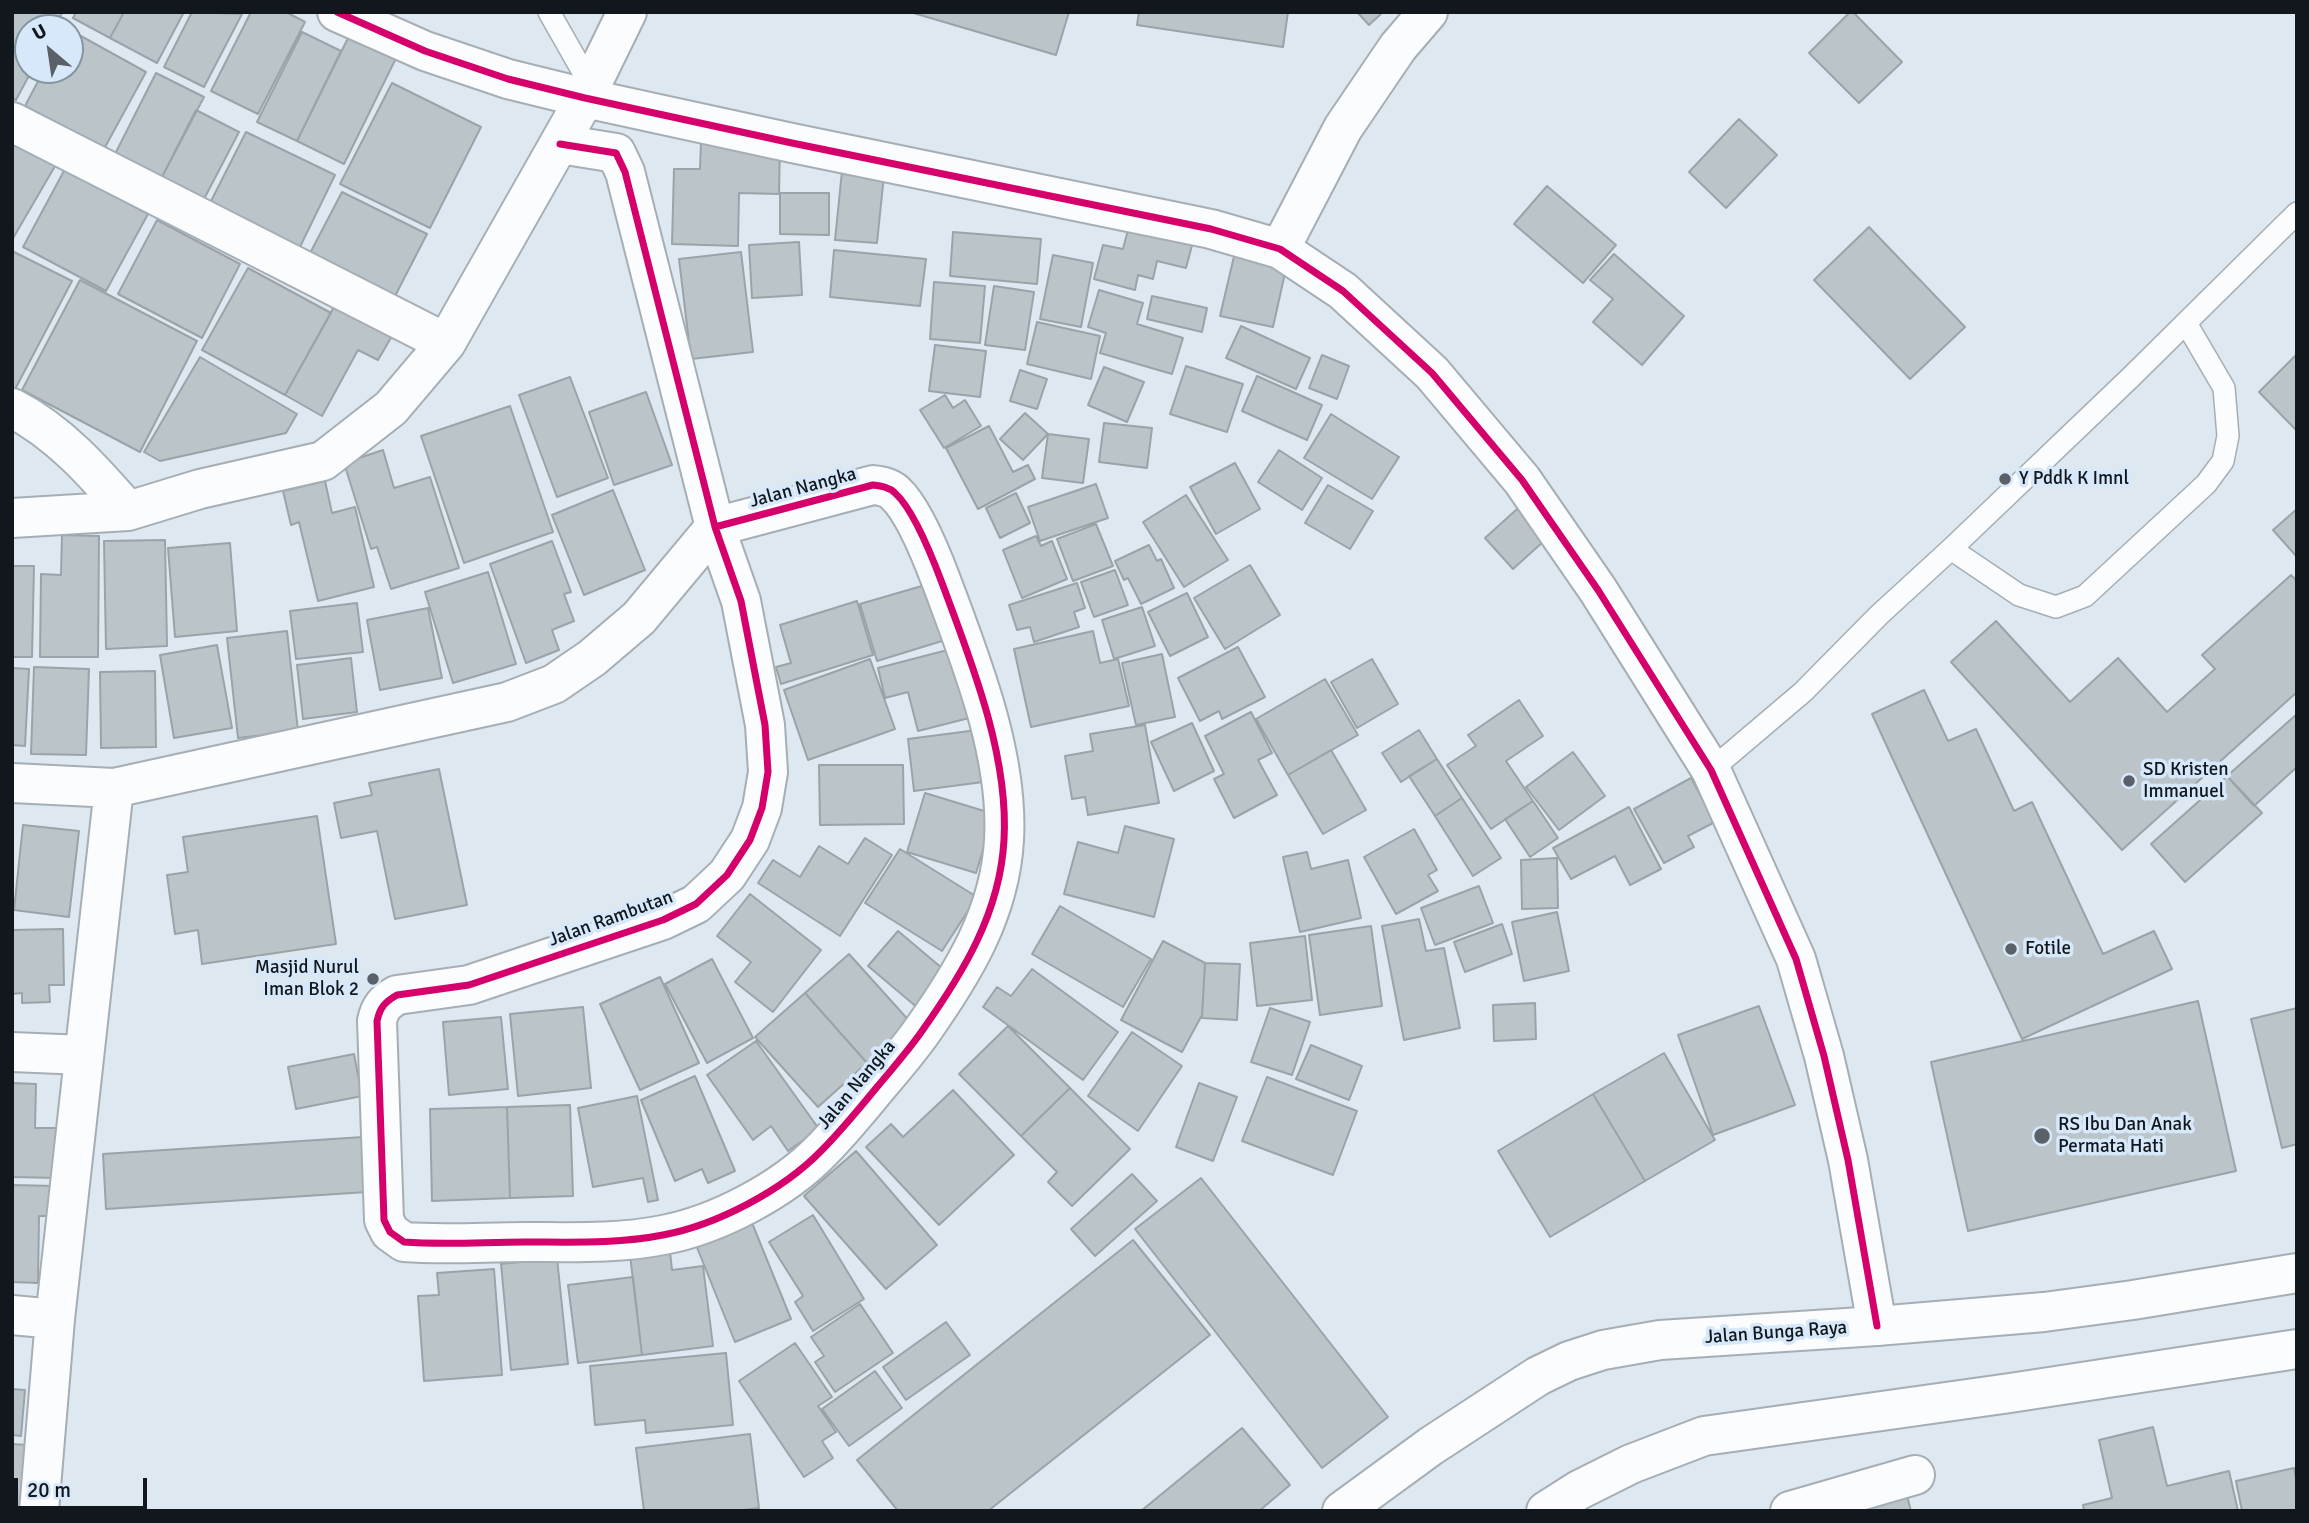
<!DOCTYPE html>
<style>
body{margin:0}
#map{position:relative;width:2309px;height:1523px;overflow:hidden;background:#dee8f1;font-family:Signika,sans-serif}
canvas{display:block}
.frame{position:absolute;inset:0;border:14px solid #11171c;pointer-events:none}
.north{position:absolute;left:14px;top:14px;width:70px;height:70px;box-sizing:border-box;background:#d6e8f9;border:2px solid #8794a1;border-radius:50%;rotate:331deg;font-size:19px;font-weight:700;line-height:28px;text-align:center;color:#11171c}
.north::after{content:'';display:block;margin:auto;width:24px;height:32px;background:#596067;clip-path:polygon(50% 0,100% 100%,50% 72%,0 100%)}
.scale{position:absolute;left:14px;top:1478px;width:133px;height:32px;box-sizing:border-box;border:4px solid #11171c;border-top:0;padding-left:9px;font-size:21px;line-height:24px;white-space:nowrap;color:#11171c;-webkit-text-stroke:5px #d6e8f9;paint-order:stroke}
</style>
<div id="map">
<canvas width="2309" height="1523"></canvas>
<div class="frame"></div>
<div class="north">U</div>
<div class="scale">20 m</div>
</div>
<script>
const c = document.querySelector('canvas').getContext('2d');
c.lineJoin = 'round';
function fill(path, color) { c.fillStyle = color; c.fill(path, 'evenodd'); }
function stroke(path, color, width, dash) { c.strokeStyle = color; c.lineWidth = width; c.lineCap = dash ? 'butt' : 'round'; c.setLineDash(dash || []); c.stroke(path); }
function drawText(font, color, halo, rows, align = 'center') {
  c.font = font + ' Signika,sans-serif'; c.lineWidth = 7; c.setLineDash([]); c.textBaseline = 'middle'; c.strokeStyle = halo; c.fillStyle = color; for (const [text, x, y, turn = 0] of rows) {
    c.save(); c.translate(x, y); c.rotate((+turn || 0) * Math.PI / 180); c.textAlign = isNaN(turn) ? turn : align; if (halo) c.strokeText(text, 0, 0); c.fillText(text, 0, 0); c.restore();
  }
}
const building = new Path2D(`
 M12,12L62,13L54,28H28V70H32L16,100L12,98Z
 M76,12H124L110,38L73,18Z
 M124,12H184L157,63L110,38Z
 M192,12L242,14L204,87L164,67Z
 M251,12H286L305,22L258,114L211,91Z
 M910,12H1069L1056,55Z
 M1139,12H1288L1283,47L1137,25Z
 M1357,12H1383L1369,25Z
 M1850,12H1853L1902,62L1859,103L1809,53Z
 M354,26L401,48L344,164L297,141Z
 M70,30L146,72L104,149L25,106L44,70H70Z
 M302,32L341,51L297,141L257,122Z
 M156,73L204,97L162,177L115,154Z
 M392,83L481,127L430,228L340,184Z
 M196,110L239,132L204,199L162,177Z
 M1739,119L1777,155L1726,208L1689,172Z
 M246,132L335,175L297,253L207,209Z
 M12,135L58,161L12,240Z
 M701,142L780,144L779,194L739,193L738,246L672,244L674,169H700Z
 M65,169L148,214L106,291L23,247Z
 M842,171L884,175L877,243L835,240Z
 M1547,186L1616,245L1583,283L1514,224Z
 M342,192L427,234L393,300L308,257Z
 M780,193H829V235L780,234Z
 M157,220L240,264L202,338L118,294Z
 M1130,222L1194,238L1186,268L1157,261L1153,279L1138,275L1135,290L1094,279L1103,245L1123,249Z
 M1869,227L1965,327L1910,379L1814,280Z
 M953,232L1041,239L1037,284L950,276Z
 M799,242L802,295L752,298L749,245Z
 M834,250L926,259L920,306L830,297Z
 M12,251L72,281L12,395Z
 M741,252L753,352L691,359L679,259Z
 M1235,252L1287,264L1273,327L1220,316Z
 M1614,254L1684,316L1642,365L1593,322L1613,299L1590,280Z
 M1053,255L1093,263L1081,327L1040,319Z
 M248,268L331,313L285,395L202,350Z
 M80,280L197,341L140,452L22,390Z
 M934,282L985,286L980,343L930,339Z
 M994,286L1034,292L1025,350L985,345Z
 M1099,290L1143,303L1137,324L1183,338L1172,374L1100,353L1106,333L1088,327Z
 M1152,296L1207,308L1202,332L1147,319Z
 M335,305L392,336L378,360L358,350L322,416L285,395Z
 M1037,322L1100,336L1091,379L1027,364Z
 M1241,326L1310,358L1296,389L1226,358Z
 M935,345L986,351L980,397L929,391Z
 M2297,354V431L2259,392Z
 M1322,355L1349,366L1337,399L1309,388Z
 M200,357L297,414L286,433L160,461L144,452Z
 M1186,366L1243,384L1227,432L1170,414Z
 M1104,367L1144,382L1127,422L1088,405Z
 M1020,370L1047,379L1037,409L1010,401Z
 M1257,376L1322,405L1307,440L1242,411Z
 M570,377L608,478L557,497L519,395Z
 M646,392L672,465L614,485L589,412Z
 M945,395L953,408L965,400L981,426L944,448L920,410Z
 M510,406L553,532L464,563L421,436Z
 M1025,413L1048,434L1023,460L1000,439Z
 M1331,414L1399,457L1372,499L1304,458Z
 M1104,423L1152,428L1147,468L1099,462Z
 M989,426L1013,472L1028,465L1035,479L978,509L946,448Z
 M1048,434L1089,439L1083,483L1042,478Z
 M383,450L394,488L430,477L459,568L391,589L377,547L371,549L344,463Z
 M1279,450L1322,478L1302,510L1258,482Z
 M1235,463L1260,509L1216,534L1190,487Z
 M325,481L332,513L355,507L374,587L318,601L299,522L291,525L283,491Z
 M1096,484L1108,518L1040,541L1028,507Z
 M1328,485L1373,511L1350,549L1305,523Z
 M613,490L645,570L584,595L552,515Z
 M1016,493L1030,523L1000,538L986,508Z
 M1186,495L1228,560L1184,587L1143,522Z
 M1527,500L1555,531L1513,569L1485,538Z
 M2297,509V557L2273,530Z
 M1096,524L1113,566L1073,581L1057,539Z
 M62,535L99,536L98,657H40L41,574L61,575Z
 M1036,536L1041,546L1052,541L1067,579L1022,598L1003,550Z
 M165,540L167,646L106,649L104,541Z
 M552,541L571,592L564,594L574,621L552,630L559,650L526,663L490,564Z
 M230,543L237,631L175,637L168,548Z
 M1149,545L1157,561L1161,559L1174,588L1141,604L1128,578L1124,580L1115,561Z
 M1250,565L1280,615L1225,649L1194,598Z
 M12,566H34L32,657H12Z
 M1115,570L1128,605L1094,617L1081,582Z
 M488,572L516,664L453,683L425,592Z
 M2291,575L2297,581V692L2122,850L1951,662L1996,621L2070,702L2118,658L2167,712L2215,669L2202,655Z
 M939,581L955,637L877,661L860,604Z
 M1077,583L1085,608L1074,612L1079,627L1034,642L1030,627L1017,630L1009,605Z
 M1187,593L1208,637L1170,656L1148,612Z
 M857,601L873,655L781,684L776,667L791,663L780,625Z
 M357,603L363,652L296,659L290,611Z
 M1142,607L1155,646L1114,659L1102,620Z
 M428,608L442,678L380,690L367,620Z
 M287,631L298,731L238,738L227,638Z
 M1093,631L1100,663L1118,659L1129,706L1031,727L1014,649Z
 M217,645L232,728L174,738L160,655Z
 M963,646L981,715L918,731L908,692L885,698L878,668Z
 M1238,647L1265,697L1222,719L1219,711L1200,721L1178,678Z
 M1162,654L1175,717L1136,725L1122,663Z
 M351,658L357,712L303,719L297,665Z
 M870,659L895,729L808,760L784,690Z
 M1372,659L1398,704L1357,728L1331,682Z
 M34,667L89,669L86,755L31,754Z
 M12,668L29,669L25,746L12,745Z
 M155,671L156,747L101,748L100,672Z
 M1325,679L1358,735L1288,775L1256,719Z
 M1924,690L1948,741L1976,729L2014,811L2032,802L2103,954L2154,931L2172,969L2022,1039L1872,714Z
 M1519,700L1543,736L1506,761L1533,801L1491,829L1447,765L1476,746L1468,735Z
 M1251,712L1272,753L1258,760L1277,795L1234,818L1214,779L1224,774L1205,736Z
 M2297,714V767L2254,806L2227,776Z
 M1192,723L1214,771L1174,791L1151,742Z
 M1145,725L1159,803L1088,815L1085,797L1072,799L1065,756L1093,751L1090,734Z
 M985,729L991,781L914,791L908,739Z
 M1419,730L1437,759L1401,782L1382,753Z
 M1331,750L1366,810L1323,834L1288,775Z
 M1573,752L1605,796L1559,830L1526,787Z
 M1437,759L1462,798L1435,816L1409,776Z
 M819,765H903L904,824L820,825Z
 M439,769L467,905L395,919L377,831L341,838L334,803L372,795L369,783Z
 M2227,776L2262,813L2185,882L2151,844Z
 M1691,778L1715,822L1688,836L1694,847L1664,863L1634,809Z
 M925,793L994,814L976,873L907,852Z
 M1462,798L1501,858L1473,876L1435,816Z
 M1533,801L1558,838L1530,857L1505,819Z
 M1629,807L1661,869L1630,885L1615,856L1571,879L1553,848Z
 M317,816L336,944L202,964L198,930L175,934L167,875L188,872L183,837Z
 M23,825L79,831L69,917L14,910Z
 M1125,826L1174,839L1154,917L1064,894L1078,842L1118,853Z
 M1414,829L1437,870L1428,875L1438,891L1396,914L1364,857Z
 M865,838L892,855L840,936L758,883L773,860L800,877L819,846L848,864Z
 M900,849L977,897L942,951L865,903Z
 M1307,852L1311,869L1348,860L1361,918L1300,932L1283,857Z
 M1557,858L1558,908L1522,909L1521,860Z
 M1479,886L1493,923L1435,945L1421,908Z
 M750,894L821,950L773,1012L735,982L751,962L717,936Z
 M1060,906L1151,959L1123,1007L1032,954Z
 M1557,912L1569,971L1524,981L1512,922Z
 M1419,919L1426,951L1444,948L1460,1028L1404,1040L1382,926Z
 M1502,924L1512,954L1465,972L1454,942Z
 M1371,926L1382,1006L1320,1015L1309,935Z
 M63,929L64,985H49L50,1002L22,1003V993L12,994V930Z
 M898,931L949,974L919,1009L868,966Z
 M1305,936L1312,1000L1257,1006L1250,943Z
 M1163,941L1205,963L1202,1015L1182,1052L1121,1020Z
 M849,954L912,1024L867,1063L805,993Z
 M712,959L753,1038L707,1063L665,984Z
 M1205,963L1240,964L1237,1020L1202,1018Z
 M1032,969L1118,1032L1083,1080L983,1007L997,987L1011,996Z
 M660,977L699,1063L640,1090L600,1004Z
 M805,993L867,1063L818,1107L755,1037Z
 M2198,1001L2236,1171L1968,1231L1931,1062Z
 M1535,1003L1536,1039L1494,1041L1493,1005Z
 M1759,1006L1795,1105L1713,1135L1678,1035Z
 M583,1007L591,1088L518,1096L510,1014Z
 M1270,1008L1310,1022L1292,1075L1251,1062Z
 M2297,1008V1144L2282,1148L2251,1019Z
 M501,1017L508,1089L449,1095L443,1022Z
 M1008,1026L1070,1088L1021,1136L959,1074Z
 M1132,1032L1182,1066L1138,1131L1088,1096Z
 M756,1041L819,1129L788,1151L771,1126L753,1140L707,1075Z
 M1311,1045L1362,1066L1349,1100L1296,1079Z
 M1664,1053L1715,1140L1645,1181L1593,1094Z
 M354,1054L362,1096L296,1109L288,1067Z
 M695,1076L735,1171L708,1183L702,1169L675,1181L641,1100Z
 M1267,1077L1357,1111L1333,1175L1242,1141Z
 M12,1083L36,1084L35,1128H59L58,1178L12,1177Z
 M1199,1083L1237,1097L1213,1161L1176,1147Z
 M1070,1088L1130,1149L1072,1206L1048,1182L1057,1172L1021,1136Z
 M953,1090L1014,1155L939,1225L866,1147L891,1124L903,1137Z
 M1593,1094L1645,1181L1550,1237L1498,1151Z
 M637,1096L658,1200L648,1202L643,1178L593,1187L578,1108Z
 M570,1105L573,1196L510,1198L507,1107Z
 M507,1107L510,1198L432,1201L430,1109Z
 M363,1137L367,1192L106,1209L103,1154Z
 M856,1151L937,1245L886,1289L804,1196Z
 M1132,1174L1157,1201L1095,1256L1071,1229Z
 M1201,1178L1388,1417L1322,1468L1135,1229Z
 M12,1185L55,1186L54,1216H39L38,1283L12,1282Z
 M813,1215L864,1299L813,1331L795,1302L803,1296L769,1242Z
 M750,1218L791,1319L735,1342L694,1240Z
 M1133,1240L1210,1335L988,1511H898L857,1460Z
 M669,1242L672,1270L703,1266L713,1346L642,1355L629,1247Z
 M557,1258L568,1364L511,1370L501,1264Z
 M494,1269L502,1375L424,1381L418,1296L439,1295L437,1273Z
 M633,1277L642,1355L578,1363L568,1285Z
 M860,1304L893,1353L835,1392L815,1362L824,1356L811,1337Z
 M946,1322L970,1355L906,1400L883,1367Z
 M795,1343L832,1397L818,1406L836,1432L822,1441L833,1458L804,1477L739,1381Z
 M726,1353L733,1425L646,1433L645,1420L595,1425L590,1366Z
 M875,1371L902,1408L849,1446L822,1409Z
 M12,1389L25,1390L21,1436L12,1435Z
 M2153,1427L2167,1486L2229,1471L2238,1511H2084L2083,1505L2112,1498L2099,1440Z
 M1242,1428L1290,1485L1259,1511H1141Z
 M750,1434L759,1508L737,1511H644L636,1448Z
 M12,1444L28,1445L23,1511H12Z
 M2294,1468L2297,1483V1511H2242L2236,1481Z
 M1906,1492L1911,1511H1828Z`);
fill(building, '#bac4c9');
stroke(building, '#9aa3a8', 2);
const service = new Path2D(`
 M549,12L591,86
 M1951,549L2019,595L2056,607L2085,596L2206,484L2223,461L2228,436L2224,388L2186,323
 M1711,770L1803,692L1879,615L1951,549L2130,378L2297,213`);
const minor = new Path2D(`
 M12,122L446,343
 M560,144L616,153L625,172L715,527L741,601L765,725L768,772L762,808L750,840L727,875L696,904L663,920L469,985L397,995C385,1002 380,1007 377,1021L384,1220L390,1232L404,1242C444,1245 485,1242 525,1242C571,1242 618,1244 663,1235C717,1225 783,1190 821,1151C841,1131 859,1109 877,1087C892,1069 908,1051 922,1031C963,973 1000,913 1004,840C1009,755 971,661 942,583C933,559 914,510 895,493C889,487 881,486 873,485L715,527
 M1280,249L1343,128L1398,47L1428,12
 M12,408C59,432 94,472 128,511
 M12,518L128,511L200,489L323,461L391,408L446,343L585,98L627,12
 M12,783L114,788L507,702L554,684L592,658L639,618L715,527
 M12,1052L84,1055
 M12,1315L55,1319
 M39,1511L55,1319L114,788
 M1790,1511L1915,1475`);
const tertiary = new Path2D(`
 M337,12L425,51L508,79L585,98L792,143L1211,229L1280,249L1343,291L1432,373L1522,480L1598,590L1711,770L1796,959L1824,1056L1848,1160L1877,1326`);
const primary = new Path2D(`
 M1342,1511L1431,1446L1538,1376L1569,1361L1603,1350L1660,1340L1877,1326L2044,1312L2133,1300L2297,1273
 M1546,1511L1579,1490L1631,1464L1704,1436L2010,1393L2297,1349`);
stroke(service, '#a6aeb5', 24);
stroke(minor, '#a6aeb5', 42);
stroke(tertiary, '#a6aeb5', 42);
stroke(primary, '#a6aeb5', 42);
stroke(service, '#fafcfd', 21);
stroke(minor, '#fafcfd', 38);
stroke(tertiary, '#fafcfd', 38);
stroke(primary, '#fafcfd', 38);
stroke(new Path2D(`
 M337,12L425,51L508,79L585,98L792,143L1211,229L1280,249L1343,291L1432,373L1522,480L1598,590L1711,770L1796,959L1824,1056L1848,1160L1877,1326
 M560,144L616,153L625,172L715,527L741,601L765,725L768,772L762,808L750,840L727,875L696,904L663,920L469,985L397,995C385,1002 380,1007 377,1021L384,1220L390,1232L404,1242C444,1245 485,1242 525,1242C571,1242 618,1244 663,1235C717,1225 783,1190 821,1151C841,1131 859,1109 877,1087C892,1069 908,1051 922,1031C963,973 1000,913 1004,840C1009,755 971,661 942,583C933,559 914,510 895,493C889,487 881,486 873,485L715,527`), '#d6006c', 7);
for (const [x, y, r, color] of [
 [2005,479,7,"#596067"],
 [2129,781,7,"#596067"],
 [2011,949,7,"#596067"],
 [373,979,7,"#596067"],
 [2042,1136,9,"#596067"]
]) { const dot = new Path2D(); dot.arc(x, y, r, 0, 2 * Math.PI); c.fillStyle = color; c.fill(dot); stroke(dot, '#d6e8f9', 2.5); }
drawText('19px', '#11171c', '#d6e8f9', [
 ["Y Pddk K Imnl",2019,479],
 ["SD Kristen",2143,770],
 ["Immanuel",2143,792],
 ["Fotile",2025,949],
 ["Masjid Nurul",359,968,"right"],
 ["Iman Blok 2",359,990,"right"],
 ["RS Ibu Dan Anak",2058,1125],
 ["Permata Hati",2058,1147]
], 'left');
drawText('19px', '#11171c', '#d6e8f9', [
 ["Jalan Nangka",803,488,-15],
 ["Jalan Rambutan",611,919,-20],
 ["Jalan Nangka",857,1085,-50],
 ["Jalan Bunga Raya",1776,1333,-4]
]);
</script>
